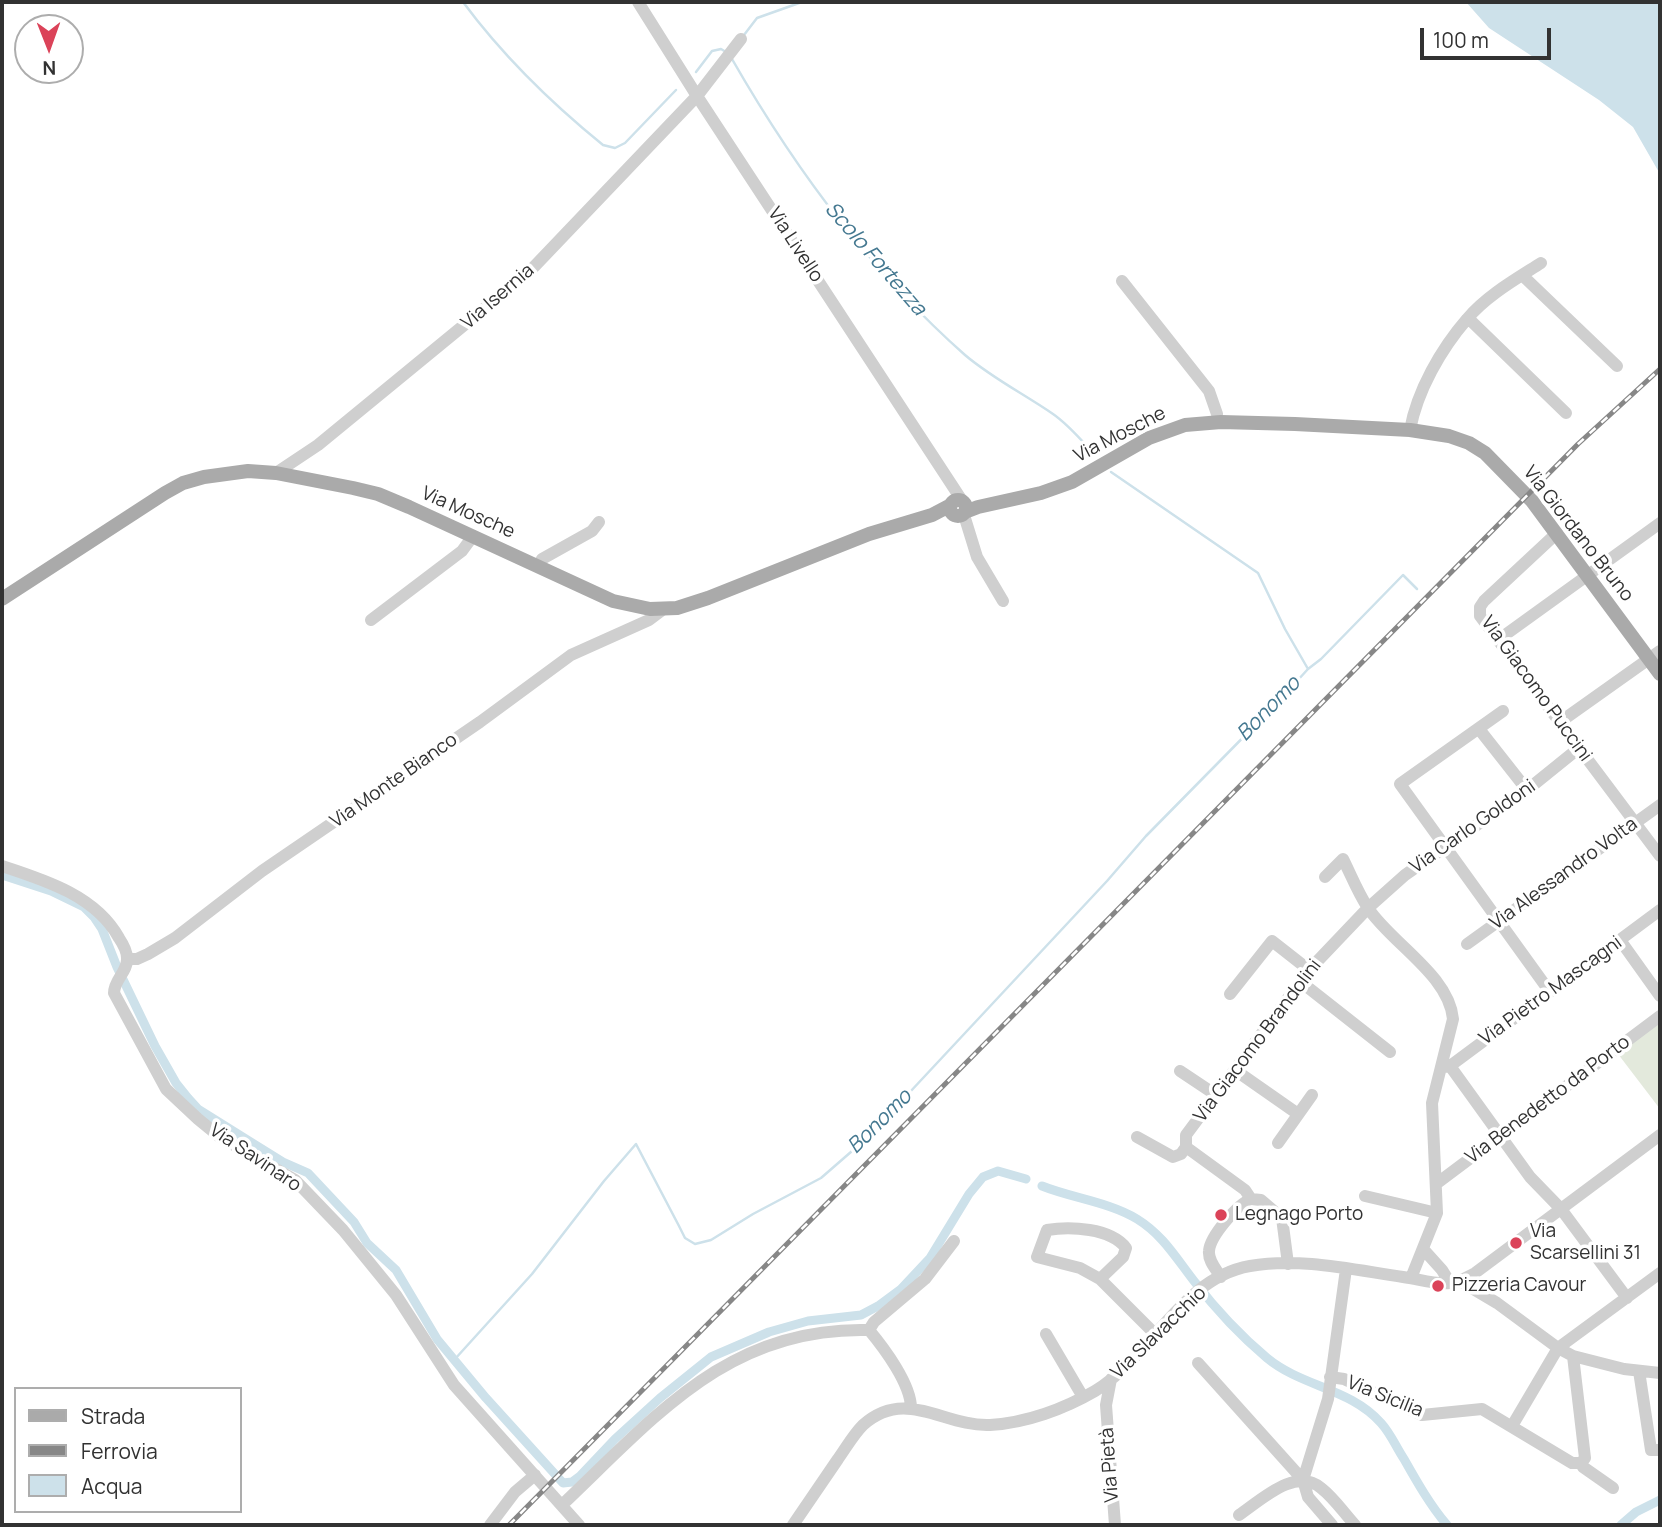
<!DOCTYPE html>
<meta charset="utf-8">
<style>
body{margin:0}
#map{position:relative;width:1662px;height:1527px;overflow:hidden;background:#fff;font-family:Manrope,sans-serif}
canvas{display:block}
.frame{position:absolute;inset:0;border:4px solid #323232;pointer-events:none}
.legend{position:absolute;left:14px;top:1387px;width:228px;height:126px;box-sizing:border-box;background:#fff;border:2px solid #adadad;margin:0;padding:9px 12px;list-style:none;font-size:21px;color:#323232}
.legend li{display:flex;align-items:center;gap:14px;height:35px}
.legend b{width:35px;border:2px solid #adadad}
.north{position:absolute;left:14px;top:14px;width:70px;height:70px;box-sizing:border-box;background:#fff;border:2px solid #adadad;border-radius:50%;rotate:179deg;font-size:19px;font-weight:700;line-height:28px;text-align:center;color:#323232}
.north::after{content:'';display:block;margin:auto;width:24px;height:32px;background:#db4359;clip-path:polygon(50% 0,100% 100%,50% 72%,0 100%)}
.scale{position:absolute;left:1420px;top:28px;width:131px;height:32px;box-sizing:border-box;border:4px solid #323232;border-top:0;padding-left:9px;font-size:21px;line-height:24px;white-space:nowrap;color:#323232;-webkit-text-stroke:5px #fff;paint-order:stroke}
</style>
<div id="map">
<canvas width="1662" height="1527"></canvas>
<div class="frame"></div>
<ul class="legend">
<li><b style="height:9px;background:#aaa"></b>Strada</li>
<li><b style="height:9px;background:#878787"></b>Ferrovia</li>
<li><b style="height:19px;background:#cde1ea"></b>Acqua</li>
</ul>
<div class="north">N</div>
<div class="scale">100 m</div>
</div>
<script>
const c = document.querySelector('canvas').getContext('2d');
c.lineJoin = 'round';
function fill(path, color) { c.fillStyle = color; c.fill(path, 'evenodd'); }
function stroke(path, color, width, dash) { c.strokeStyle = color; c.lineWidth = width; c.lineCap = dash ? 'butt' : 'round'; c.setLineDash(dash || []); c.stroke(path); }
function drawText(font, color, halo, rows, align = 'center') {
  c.font = font + ' Manrope,sans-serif'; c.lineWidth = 7; c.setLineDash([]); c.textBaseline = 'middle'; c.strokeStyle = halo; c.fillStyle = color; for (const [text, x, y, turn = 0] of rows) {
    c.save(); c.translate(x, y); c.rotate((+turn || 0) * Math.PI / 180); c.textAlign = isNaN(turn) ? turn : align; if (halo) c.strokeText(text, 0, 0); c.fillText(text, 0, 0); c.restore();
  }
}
fill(new Path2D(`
 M1660,1022V1109L1618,1054Z`), '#e3e9dc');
fill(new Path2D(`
 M1466,2H1660V174L1633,127L1599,100L1489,28Z`), '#cde1ea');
stroke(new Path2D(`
 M463,2C503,56 550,102 603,145L615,148L625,143L676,90
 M744,35L757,18L802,2
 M732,59C795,169 870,271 965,355C992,378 1024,394 1053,414C1069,425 1082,441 1095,455
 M696,72L712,51L721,49L726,52
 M1111,472L1258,573L1285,629L1308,669L1321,659L1403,575L1417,589
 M455,1359L532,1274L604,1181L636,1144L679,1226L685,1238L695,1244L711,1240L753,1214L821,1178L867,1138L1107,881L1146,836L1276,704L1308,669`), '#cde1ea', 2.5);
stroke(new Path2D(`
 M2,875L51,891L84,907L94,917L102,929L117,967L155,1046L176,1083L188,1098L198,1109L254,1144L283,1162L308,1173L323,1189L354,1222L367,1243L396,1270L437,1339L486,1398L563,1483L572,1482L580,1476L615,1439L660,1398L711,1357L769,1332L808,1321L861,1315L878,1306L901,1289L930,1258L969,1194L983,1177L998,1171L1026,1179
 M1042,1186C1072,1198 1109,1202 1137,1219C1163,1235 1176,1258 1194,1281C1214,1307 1242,1337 1267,1358C1302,1387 1350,1388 1381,1423C1391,1434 1396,1447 1404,1459C1417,1482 1430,1505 1447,1525
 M1621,1525L1636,1512L1660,1500`), '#cde1ea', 9);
stroke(new Path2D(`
 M638,2L697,96L963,502
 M1522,275L1617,366
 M1122,281L1209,391L1217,414
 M1468,318L1566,413
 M1410,430C1417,391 1441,349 1467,319C1486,296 1516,279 1541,263
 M276,473L318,445L530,271L697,96L741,39
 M964,515L977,557L1003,601
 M1557,533L1484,601L1480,607V616L1660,856
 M538,566L542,559L592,531L599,522
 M371,620L462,551L473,536
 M1498,640L1660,523
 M1503,711L1400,784L1550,992
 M1560,722L1660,651
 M1479,729L1527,790
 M2,866C45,880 96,896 119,938C123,944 127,951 127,958C128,972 114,979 114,993L166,1089L198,1119L220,1137L295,1180L343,1230L396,1295L454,1385L579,1525
 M1325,877L1343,859C1351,875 1358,893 1368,908C1391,943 1449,975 1453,1019L1432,1103L1437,1213L1411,1278
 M1620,940L1660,996
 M1467,944L1660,805
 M127,959H137L148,954L175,938L262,871L480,722L571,655L649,620L665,608
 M1301,982L1390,1052
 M1230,994L1272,941L1309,970
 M1450,1066L1530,1177L1561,1209L1627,1298
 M1444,1067L1450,1066L1660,910
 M1235,1070L1298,1114
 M1180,1071L1216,1095
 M1137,1137L1173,1157L1181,1154L1186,1147
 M1278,1143L1312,1095
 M1436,1184L1660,1016
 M1365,1196L1437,1213
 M1424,1250L1442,1270L1450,1283
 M1288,1264L1282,1218L1261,1200L1251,1199L1245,1190L1186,1147V1135L1309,970L1368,908L1405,875L1527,790L1579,748
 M1221,1277C1216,1269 1208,1261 1209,1251C1210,1236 1238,1204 1251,1199
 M1100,1279L1080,1268L1037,1257L1047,1230C1070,1226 1111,1228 1126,1248L1123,1257L1100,1279L1156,1335
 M1460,1281L1497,1303L1558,1348L1573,1356L1624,1369L1660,1373
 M869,1330L874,1322L925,1279L954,1241
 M1046,1334L1083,1397
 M1573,1356L1585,1458L1581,1463
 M1198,1363L1303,1480L1308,1497L1332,1525
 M1639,1371L1651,1450H1660
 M1330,1377L1344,1379L1422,1415L1482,1409L1572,1463H1581L1583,1467L1613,1488
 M1111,1379L1106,1405L1115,1525
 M1512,1426L1558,1348L1660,1273
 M1303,1480L1328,1399L1346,1269
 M562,1505C656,1416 729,1326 869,1330C884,1348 911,1384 911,1408
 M1239,1515C1260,1501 1296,1466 1321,1488C1334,1498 1344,1513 1355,1525
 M490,1525L515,1492L535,1475
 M793,1525C808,1503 823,1481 838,1459C846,1448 853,1435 863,1425C906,1387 944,1427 990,1425C1026,1423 1064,1409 1095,1391C1151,1357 1181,1278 1250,1266C1300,1257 1354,1270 1403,1277C1419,1279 1435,1285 1450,1283C1460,1282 1467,1277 1475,1273L1660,1135`), '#cfcfcf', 12);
stroke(new Path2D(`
 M950 508a8 8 0 1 1 16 0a8 8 0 1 1-16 0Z
 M965,512L978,507L1041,493L1072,482L1149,438L1185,425L1221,422L1295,424L1410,430L1449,436L1469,443L1485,453L1532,501L1660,674
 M2,599L165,493L183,483L204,477L248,471L276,473L353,488L378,494L409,507L613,601L650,609L677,608L708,598L869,534L932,515L951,505`), '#aaa', 14);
const rail = new Path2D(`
 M509,1525L1578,444L1660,369`);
stroke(rail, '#878787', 5);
stroke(rail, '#fff', 2.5, [8]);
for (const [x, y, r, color] of [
 [1221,1215,7,"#db4359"],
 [1516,1243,7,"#db4359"],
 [1438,1286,7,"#db4359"]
]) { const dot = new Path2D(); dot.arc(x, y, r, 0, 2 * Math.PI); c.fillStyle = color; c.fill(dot); stroke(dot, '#fff', 2.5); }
drawText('19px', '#323232', '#fff', [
 ["Via Livello",795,245,57],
 ["Via Isernia",498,297,-41],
 ["Via Mosche",1120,435,-27],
 ["Via Mosche",468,513,24],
 ["Via Giordano Bruno",1578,534,52],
 ["Via Giacomo Puccini",1536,689,54],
 ["Via Monte Bianco",394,781,-35],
 ["Via Carlo Goldoni",1473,827,-35],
 ["Via Alessandro Volta",1564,874,-36],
 ["Via Pietro Mascagni",1551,991,-36],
 ["Via Giacomo Brandolini",1258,1041,-53],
 ["Via Benedetto da Porto",1548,1100,-37],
 ["Via Savinaro",255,1158,34],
 ["Via Slavacchio",1159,1333,-44],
 ["Via Sicilia",1385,1397,22],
 ["Via Pietà",1110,1465,-94]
]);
drawText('19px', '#323232', '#fff', [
 ["Legnago Porto",1235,1215],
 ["Via",1530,1232],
 ["Scarsellini 31",1530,1254],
 ["Pizzeria Cavour",1452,1286]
], 'left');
drawText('italic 21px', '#447890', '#fff', [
 ["Scolo Fortezza",875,259,49],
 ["Bonomo",1269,709,-46],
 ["Bonomo",880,1122,-45]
]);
</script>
